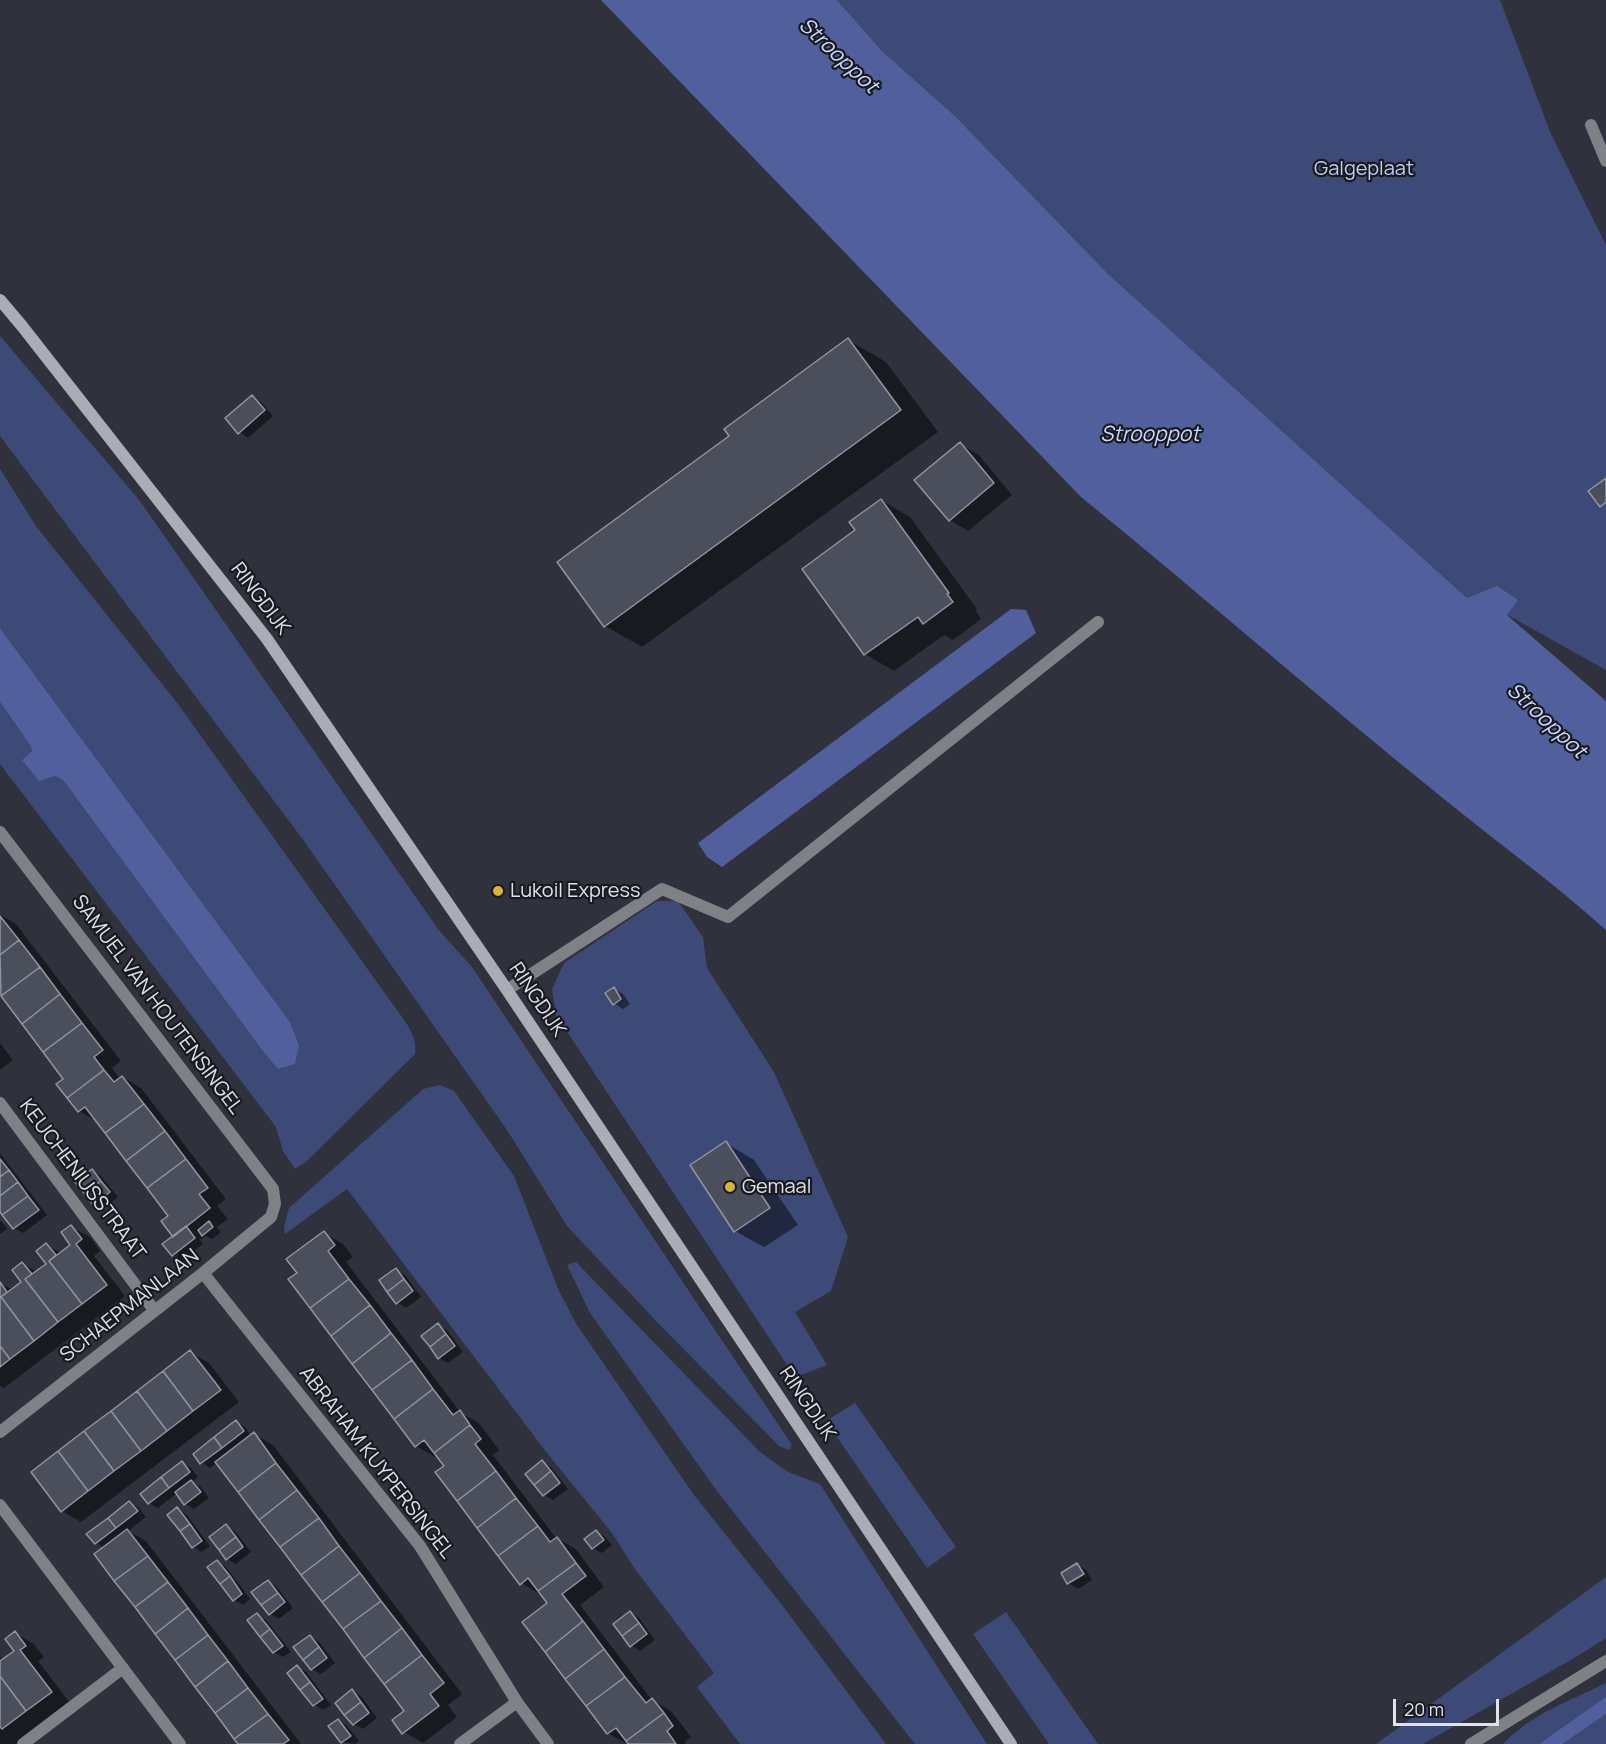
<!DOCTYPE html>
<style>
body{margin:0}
#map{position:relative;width:1606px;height:1744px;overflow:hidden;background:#2f323d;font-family:Manrope,sans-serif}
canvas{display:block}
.scale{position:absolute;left:1393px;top:1699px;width:106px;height:27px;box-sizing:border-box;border:3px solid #e0e2ea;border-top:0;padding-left:8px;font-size:18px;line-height:21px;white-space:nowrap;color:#e0e2ea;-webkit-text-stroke:4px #181a1f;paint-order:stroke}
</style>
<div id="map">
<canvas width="1606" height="1744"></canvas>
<div class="scale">20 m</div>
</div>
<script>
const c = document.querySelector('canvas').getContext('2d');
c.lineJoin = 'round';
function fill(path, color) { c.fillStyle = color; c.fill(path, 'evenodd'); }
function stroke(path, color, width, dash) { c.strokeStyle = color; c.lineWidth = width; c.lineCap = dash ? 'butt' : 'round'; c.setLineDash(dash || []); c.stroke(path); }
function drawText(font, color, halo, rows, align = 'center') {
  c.font = font + ' Manrope,sans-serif'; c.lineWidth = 4.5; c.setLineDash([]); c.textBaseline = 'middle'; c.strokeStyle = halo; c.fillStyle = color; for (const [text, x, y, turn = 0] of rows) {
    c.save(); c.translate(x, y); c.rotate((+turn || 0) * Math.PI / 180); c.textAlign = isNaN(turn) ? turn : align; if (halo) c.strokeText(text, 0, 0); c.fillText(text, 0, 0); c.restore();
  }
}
fill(new Path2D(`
 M837,0H1500L1551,134L1606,245V670L1506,614L1467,598L1108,274L955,116L882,51Z
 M0,336L140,501L438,929L472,967L792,1445L789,1450L779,1446L655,1320L567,1226L507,1130L304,841L0,436Z
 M0,469L36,526L178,704L394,1006C404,1020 418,1035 415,1054L306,1162L295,1169L283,1151L276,1127L0,764V702L30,745L32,751L22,760L63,780L262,1050L299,1045L290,1022L0,628Z
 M657,901H678L703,937L707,968L774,1072L848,1237L831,1291L795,1312L827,1365L795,1377L556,1015L552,989L564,963Z
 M440,1085L454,1091L514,1176L559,1291L577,1325L694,1495L782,1605L886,1744H740L697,1687L714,1673L635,1569L612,1533L547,1453L347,1189L285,1234L284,1226L289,1208L423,1089Z
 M576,1262L760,1452L788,1472L820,1484L987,1744H915L717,1491L590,1313L567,1265Z
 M855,1403L956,1547L927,1568L826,1421Z
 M1606,1577V1638L1576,1657L1423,1744H1376Z
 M1006,1612L1098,1744H1049L973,1634Z
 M1606,1683V1744H1503C1531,1714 1570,1701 1606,1683Z`), '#3d4976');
fill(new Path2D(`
 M601,0H837L882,51L955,116L1108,274L1467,598L1497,586L1518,600L1507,615L1606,701V930C1554,883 1498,843 1444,799C1321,700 1203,596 1081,497Z
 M1011,609L1026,610L1036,633L722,867L707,857L698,843Z
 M0,628L290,1022L299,1045L295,1064L278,1069L262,1050L63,780L55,776L39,781L22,760L32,751L30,745L0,702Z
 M1606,1697V1714L1562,1744H1539Z`), '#51609c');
fill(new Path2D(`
 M848,340L886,362L938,432L642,647L605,626L731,437Z
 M252,396L261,402L273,416L248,438L239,432Z
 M960,444L979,455L1012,495L968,531L950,520Z
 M881,500L910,517L977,609L975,610L981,619L953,640L944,635L894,671L865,654L804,569L857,530Z
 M0,915L16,924L121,1061L112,1068L120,1079L122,1077L141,1088L226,1199L217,1206L228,1219L217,1227L221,1232L212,1239L206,1236L200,1240L203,1244L182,1260L173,1255L174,1237L170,1216L98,1122L79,1111L65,1079L0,993Z
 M614,989L623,994L630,1004L623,1009L614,1003Z
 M0,1043L13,1060L0,1070Z
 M726,1143L754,1160L798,1225L764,1247L735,1231Z
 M0,1153L47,1215L23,1233L14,1228L0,1210Z
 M92,1171L101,1176L118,1197L103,1209L94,1204Z
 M0,1220L7,1229L0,1234Z
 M71,1227L90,1237L100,1251L94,1256L125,1296L4,1388L0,1386V1283L13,1290L23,1282V1264L37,1272L48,1264L46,1245L61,1253L72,1245Z
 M324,1233L343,1244L353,1257L346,1262L461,1413L479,1423L499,1450L493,1455L556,1538L576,1549L604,1587L580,1605L652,1700L671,1711L691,1737L685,1742L686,1744H627L608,1733L524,1623L550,1603L542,1593L540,1594L521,1583L437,1455L435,1457L416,1446L299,1273Z
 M396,1270L405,1275L421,1297L406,1308L397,1302Z
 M438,1325L447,1330L463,1352L448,1363L439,1358L423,1336Z
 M190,1352L209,1363L239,1402L81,1522L62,1511Z
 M236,1422L245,1427L251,1436L254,1434L273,1445L462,1694L448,1705L457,1717L423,1743L404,1732L407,1711L218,1462L210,1468L201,1462Z
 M542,1462L551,1467L568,1489L553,1500L544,1495Z
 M182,1463L191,1468L198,1477L192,1482L201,1487L209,1498L194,1509L185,1503L177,1493L158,1508L149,1503Z
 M130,1503L139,1508L146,1517L128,1531L146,1541L301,1744H240L104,1548L96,1543Z
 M177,1509L186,1514L210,1546L202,1552L193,1547Z
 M226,1526L235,1531L251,1552L236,1564L227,1559Z
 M596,1531L605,1537L612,1545L602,1553L593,1548Z
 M217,1562L226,1567L250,1599L243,1605L234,1600Z
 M1077,1564L1086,1570L1092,1580L1078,1589L1068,1583L1063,1573Z
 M268,1581L277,1587L293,1608L279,1619L270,1614Z
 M630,1612L639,1618L655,1640L640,1651L631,1645Z
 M257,1615L266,1620L291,1652L283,1657L274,1652Z
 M15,1633L34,1644L44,1657L38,1661L70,1703L16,1744H0V1657L5,1660L16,1651Z
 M310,1636L319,1642L335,1663L321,1674L312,1669Z
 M297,1667L306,1672L331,1705L323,1710L314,1705Z
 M352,1691L361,1696L377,1718L363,1729L354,1724Z
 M338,1720L347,1726L359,1741L355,1744L342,1742Z`), '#0007');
const building = new Path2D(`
 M848,338L901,410L604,627L557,562L729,436L724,429Z
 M252,395L265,410L238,434L225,418Z
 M960,442L994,483L949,521L914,480Z
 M1606,478V502L1600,507L1588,491Z
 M881,499L949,593L947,594L953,602L923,624L918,617L864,655L802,569L855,530L849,522Z
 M0,916L19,940L0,955Z
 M19,940L40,967L1,996L0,955Z
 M40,967L60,994L22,1024L1,996Z
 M614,987L621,999L613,1005L605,993Z
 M60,994L82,1023L43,1052L22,1024Z
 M82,1023L103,1050L94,1057L104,1070L67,1098L56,1084L63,1079L43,1052Z
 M104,1070L114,1082L122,1076L144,1104L105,1133L85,1107L78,1112L67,1098Z
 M144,1104L165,1131L126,1161L105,1133Z
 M165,1131L186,1159L147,1188L126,1161Z
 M726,1141L770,1208L734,1232L690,1165Z
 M0,1159L9,1170L0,1177Z
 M186,1159L208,1188L199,1194L210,1208L173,1237L161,1221L168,1216L147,1188Z
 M92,1169L101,1181L84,1193L75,1182Z
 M9,1170L18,1182L0,1196V1177Z
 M101,1181L110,1192L93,1205L84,1193Z
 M18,1182L28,1196L2,1215L0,1212V1196Z
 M28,1196L39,1210L13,1229L2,1215Z
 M209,1221L213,1227L202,1236L198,1230Z
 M71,1225L82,1239L76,1244L107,1285L82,1304L49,1261L70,1245L61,1232Z
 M186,1226L195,1238L172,1256L162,1244Z
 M324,1231L335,1245L328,1251L349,1279L310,1308L288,1279L297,1273L286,1259Z
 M46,1243L56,1255L49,1261L82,1304L58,1322L25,1279L46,1264L36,1251Z
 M22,1262L32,1274L25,1279L58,1322L34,1341L1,1297L21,1282L12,1270Z
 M396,1268L404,1279L387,1292L379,1280Z
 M349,1279L370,1305L331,1336L310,1308Z
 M404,1279L413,1291L396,1304L387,1292Z
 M0,1282L7,1292L1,1297L34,1341L10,1359L0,1346Z
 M370,1305L391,1333L352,1364L331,1336Z
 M438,1323L446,1334L430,1347L421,1336Z
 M391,1333L412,1360L372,1390L352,1364Z
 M446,1334L455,1346L438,1359L430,1347Z
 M0,1346L10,1359L0,1367Z
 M190,1350L221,1390L193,1411L163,1371Z
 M412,1360L433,1389L394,1419L372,1390Z
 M163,1371L193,1411L167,1431L137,1391Z
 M433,1389L453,1415L460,1410L470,1425L434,1453L424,1440L415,1447L394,1419Z
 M137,1391L167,1431L141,1451L111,1411Z
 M111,1411L141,1451L114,1471L84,1431Z
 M236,1420L244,1431L222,1448L214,1437Z
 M470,1425L481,1439L475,1444L496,1471L457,1501L435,1472L444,1466L434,1453Z
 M84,1431L114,1471L88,1491L58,1451Z
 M254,1432L276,1463L238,1492L215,1462Z
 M214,1437L222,1448L200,1464L193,1454Z
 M58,1451L88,1491L61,1512L31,1472Z
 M542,1460L551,1471L534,1485L525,1474Z
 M182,1461L190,1472L169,1488L161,1477Z
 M276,1463L297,1490L259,1520L238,1492Z
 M496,1471L516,1498L477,1528L457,1501Z
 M551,1471L560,1483L543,1496L534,1485Z
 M161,1477L169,1488L148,1504L140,1494Z
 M191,1480L201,1492L184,1505L175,1492Z
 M297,1490L319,1518L280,1547L259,1520Z
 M516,1498L538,1526L498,1556L477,1528Z
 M129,1501L138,1511L116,1528L108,1518Z
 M177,1507L190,1524L180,1531L167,1515Z
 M108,1518L116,1528L95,1544L86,1534Z
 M319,1518L339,1546L301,1575L280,1547Z
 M190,1524L202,1541L192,1548L180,1531Z
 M226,1524L236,1537L219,1550L209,1537Z
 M538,1526L550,1542L557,1537L576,1563L538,1591L528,1578L520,1585L498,1556Z
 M127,1529L148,1556L114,1581L94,1554Z
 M596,1530L604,1540L592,1549L584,1539Z
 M236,1537L243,1547L226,1560L219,1550Z
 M339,1546L360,1573L322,1602L301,1575Z
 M148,1556L168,1582L135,1607L114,1581Z
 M217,1560L230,1576L220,1584L207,1567Z
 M576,1563L586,1576L562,1594L583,1621L545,1652L522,1622L547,1603L538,1591Z
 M1077,1563L1084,1574L1067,1584L1061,1573Z
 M360,1573L381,1601L343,1629L322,1602Z
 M230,1576L242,1594L233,1601L220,1584Z
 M268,1580L278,1593L261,1605L251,1592Z
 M168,1582L188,1608L155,1634L135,1607Z
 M278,1593L285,1602L269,1615L261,1605Z
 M381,1601L402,1628L364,1658L343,1629Z
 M188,1608L208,1635L175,1660L155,1634Z
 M630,1611L639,1623L622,1636L613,1624Z
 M257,1613L270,1629L260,1637L247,1620Z
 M583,1621L604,1649L565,1679L545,1652Z
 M639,1623L647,1634L630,1647L622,1636Z
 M402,1628L422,1655L384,1684L364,1658Z
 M270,1629L283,1646L273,1653L260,1637Z
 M15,1631L26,1646L20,1650L52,1692L26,1711L0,1676V1661L14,1651L5,1639Z
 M208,1635L228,1661L195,1687L175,1660Z
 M310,1635L319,1647L303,1660L293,1647Z
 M319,1647L327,1658L311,1670L303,1660Z
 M604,1649L625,1677L586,1706L565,1679Z
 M422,1655L444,1683L430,1694L439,1706L402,1734L392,1720L404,1711L384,1684Z
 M228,1661L248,1688L215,1713L195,1687Z
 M297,1665L310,1682L300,1690L287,1673Z
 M0,1676L26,1711L2,1729L0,1727Z
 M625,1677L646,1703L652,1698L664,1713L626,1741L616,1728L607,1734L586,1706Z
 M310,1682L323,1699L313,1706L300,1690Z
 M248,1688L268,1714L234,1739L215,1713Z
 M352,1689L361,1702L344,1715L335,1703Z
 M361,1702L369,1713L353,1725L344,1715Z
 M664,1713L673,1726L667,1731L676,1744H628L626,1741Z
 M268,1714L289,1740L283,1744H238L234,1739Z
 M338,1719L351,1736L341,1743L328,1726Z`);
fill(building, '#4b4f5b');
stroke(building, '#9195a3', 1.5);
stroke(new Path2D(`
 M1591,125L1606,161
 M0,832L273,1189L275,1204L271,1217L203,1273L0,1432
 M507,990L662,889L728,917L1098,622
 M0,1103L154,1310
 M203,1273L420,1546L517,1702L548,1744
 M0,1505L180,1744
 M23,1744L123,1668
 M460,1744L517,1702
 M1471,1744L1606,1661`), '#7f8187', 12);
stroke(new Path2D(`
 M0,300L22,326L267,639L507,990L1011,1744`), '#aaadb6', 12);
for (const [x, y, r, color] of [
 [498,891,6,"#d8b434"],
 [730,1187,6,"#d8b434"]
]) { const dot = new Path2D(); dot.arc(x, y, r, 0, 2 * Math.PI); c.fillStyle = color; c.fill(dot); stroke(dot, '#181a1f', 2); }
drawText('20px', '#c2cdf1', '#181a1f', [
 ["Galgeplaat",1364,169]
]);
drawText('20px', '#e0e2ea', '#181a1f', [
 ["RINGDIJK",260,599,53],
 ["RINGDIJK",537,1000,56],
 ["SAMUEL VAN HOUTENSINGEL",157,1005,53],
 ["KEUCHENIUSSTRAAT",82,1180,53],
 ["SCHAEPMANLAAN",130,1306,-38],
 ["RINGDIJK",807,1404,56],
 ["ABRAHAM KUYPERSINGEL",376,1463,52]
]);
drawText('20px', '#e0e2ea', '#181a1f', [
 ["Lukoil Express",510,891],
 ["Gemaal",742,1187]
], 'left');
drawText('italic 21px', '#ced9fd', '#181a1f', [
 ["Strooppot",838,56,43],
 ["Strooppot",1150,435],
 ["Strooppot",1546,721,43]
]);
</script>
